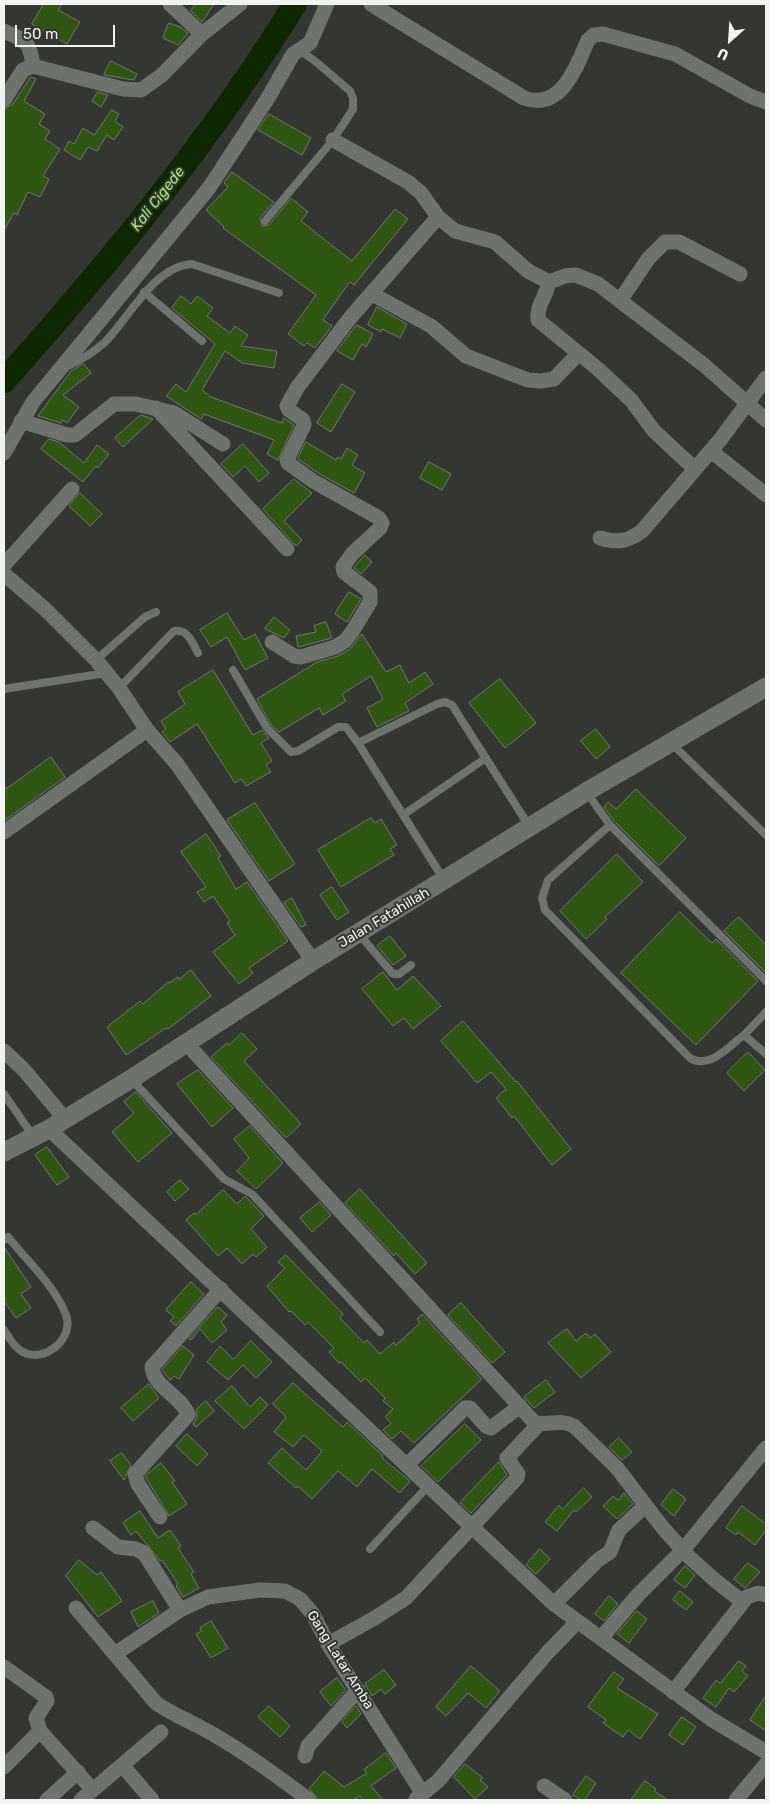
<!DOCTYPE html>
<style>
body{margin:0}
#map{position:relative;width:770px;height:1804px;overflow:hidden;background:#333631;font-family:Rubik,sans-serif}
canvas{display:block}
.frame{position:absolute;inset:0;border:5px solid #f2f4f1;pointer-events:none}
.north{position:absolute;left:705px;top:15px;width:50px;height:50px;-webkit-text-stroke:4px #333631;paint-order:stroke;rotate:206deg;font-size:14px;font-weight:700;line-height:20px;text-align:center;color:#f2f4f1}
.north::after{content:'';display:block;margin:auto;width:18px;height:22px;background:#f2f4f1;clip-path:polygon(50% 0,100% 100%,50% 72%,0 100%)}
.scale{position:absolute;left:15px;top:25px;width:100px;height:22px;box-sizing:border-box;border:2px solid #f2f4f1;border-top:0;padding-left:6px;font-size:15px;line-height:18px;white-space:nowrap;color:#f2f4f1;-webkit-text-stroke:4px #333631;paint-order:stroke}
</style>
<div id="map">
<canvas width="770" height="1804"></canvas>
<div class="frame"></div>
<div class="north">U</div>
<div class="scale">50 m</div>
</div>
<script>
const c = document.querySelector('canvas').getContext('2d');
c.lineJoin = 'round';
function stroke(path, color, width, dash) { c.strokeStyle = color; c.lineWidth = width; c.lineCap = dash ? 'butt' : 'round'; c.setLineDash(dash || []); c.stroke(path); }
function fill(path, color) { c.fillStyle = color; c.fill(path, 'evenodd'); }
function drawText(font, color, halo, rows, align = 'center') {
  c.font = font + ' Rubik,sans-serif'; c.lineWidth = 4; c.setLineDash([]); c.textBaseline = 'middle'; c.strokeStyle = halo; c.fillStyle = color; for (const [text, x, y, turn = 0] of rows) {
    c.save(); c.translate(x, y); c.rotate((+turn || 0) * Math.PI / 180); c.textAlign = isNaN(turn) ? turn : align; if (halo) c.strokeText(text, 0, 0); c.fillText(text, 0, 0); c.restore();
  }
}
stroke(new Path2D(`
 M4,381C110,262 211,140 295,4`), '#0d2700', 24);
const building = new Path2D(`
 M44,4H62L58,10L80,22L67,44L32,24Z
 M196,4H214L202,22L191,11Z
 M169,23L180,27L188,33L178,45L163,38Z
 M111,61L137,74L134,80L104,75Z
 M31,77L36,79L24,101L45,114L39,124L50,131L45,139L60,149L43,176L49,179L40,197L28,192L17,215L14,213L4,230V109L12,105Z
 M98,92L108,95L101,107L92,101Z
 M112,110L119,114L115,121L123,127L114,140L107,135L97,151L88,147L80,160L64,150L69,141L74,144L83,128L94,135Z
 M269,114L311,138L302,155L258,130Z
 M232,172L274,202L260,218L262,226L269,225L291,198L308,212L301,221L352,261L395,209L408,219L354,285L350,282L343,291L323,320L332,326L315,348L307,343L304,346L288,334L316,295L223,228L224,227L206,210L228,187L224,183Z
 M181,296L191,304L197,296L213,308L207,316L230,333L235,326L248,335L241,346L277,351L274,368L242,363L225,351L202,390L211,397L282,423L284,418L294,425L278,460L267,454L274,440L204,414L201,419L166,396L176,384L186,392L215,344L172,308Z
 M377,307L407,324L400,338L382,329L381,332L368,325Z
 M357,325L373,334L366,347L362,344L353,360L337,351Z
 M84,364L91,373L63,395L79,407L67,423L63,420L61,423L38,416L71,371Z
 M342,384L355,392L331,432L317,423Z
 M141,415L153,419L123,447L115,438Z
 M49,439L59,442L84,463L97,445L109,454L98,468L96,466L83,482L41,449Z
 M306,442L336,460L338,457L341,459L347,448L358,455L352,465L365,473L354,493L318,473L298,459Z
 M243,444L269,473L259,482L245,466L233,477L221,464Z
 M429,462L451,474L442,490L420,478Z
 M294,479L312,493L284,521L302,540L296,546L263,509Z
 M80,493L102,514L90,526L69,506Z
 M365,555L372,562L361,574L354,568Z
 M349,592L361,599L347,622L335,614Z
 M227,613L244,640L255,634L268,658L245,670L227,637L211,647L200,630Z
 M274,617L290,630L284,638L265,629Z
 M326,622L332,638L298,647L296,636L316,632L314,626Z
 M362,634L386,672L400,665L409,683L425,672L433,684L405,703L409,711L377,727L367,708L383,699L371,676L342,694L346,701L323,715L319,708L279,732L271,725L257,699L317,662L338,656L350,649Z
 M213,670L253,735L262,730L269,738L261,743L272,761L266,765L271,772L246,786L241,779L235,783L197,724L170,742L162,732L166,729L161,721L185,704L178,692Z
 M500,679L536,723L505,748L469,703Z
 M596,729L610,747L596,759L581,741Z
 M51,757L65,777L4,821V788H7Z
 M636,789L686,838L659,866L614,821L604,807L608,802L616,809Z
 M255,803L295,864L269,881L227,820Z
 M371,818L375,823L381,819L397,845L390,849L394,855L341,887L318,850Z
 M206,834L221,856L218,858L236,889L247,882L288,941L249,968L253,973L239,984L213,952L235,935L227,923L230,921L213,896L204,902L197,892L206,887L181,852Z
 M617,854L643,882L605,917L607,919L586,939L560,911Z
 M332,887L349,912L337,920L320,895Z
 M292,898L306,925L301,927L284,903Z
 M680,912L712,943L716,939L758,981L696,1045L621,973Z
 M739,917L766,945V973L724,931Z
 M390,936L406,956L393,965L377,946Z
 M191,970L211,996L168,1029L166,1028L126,1055L107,1027L140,1001L143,1004L168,982L169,983L178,977L179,979Z
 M383,972L397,990L413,976L441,1006L413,1029L404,1018L393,1026L362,989Z
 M463,1021L516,1082L517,1081L571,1149L552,1165L514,1116L512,1118L496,1098L506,1089L491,1072L477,1083L441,1041Z
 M242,1033L257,1049L244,1061L301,1124L286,1138L211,1057L227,1043L229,1045Z
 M748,1052L765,1070L744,1091L727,1073Z
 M198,1070L233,1108L212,1127L177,1084Z
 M136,1092L172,1133L138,1162L112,1132L134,1113L124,1102Z
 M250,1126L283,1163L256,1189L237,1171L249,1158L234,1139Z
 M47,1147L69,1177L57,1185L35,1155Z
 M180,1180L189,1189L175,1201L167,1192Z
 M360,1189L427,1263L415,1274L396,1253L394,1256L345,1203Z
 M223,1190L237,1204L245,1196L247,1198L264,1216L251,1229L267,1247L256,1257L253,1254L242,1264L227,1248L218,1256L186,1220L194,1213L196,1214Z
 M320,1202L331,1215L312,1232L300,1218Z
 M4,1247L31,1287L21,1294L31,1308L16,1318L6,1304H4Z
 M286,1255L343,1314L340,1318L364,1343L367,1340L380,1354L394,1342L396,1345L420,1323L417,1319L422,1314L482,1379L414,1443L401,1431L392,1439L383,1430L391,1423L385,1417L393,1409L383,1401L385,1398L365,1378L361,1382L341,1362L339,1363L329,1352L334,1348L308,1322L305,1325L291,1311L289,1312L267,1286L285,1268L278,1262Z
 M191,1282L204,1294L176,1326L170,1321L174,1317L166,1310Z
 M461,1303L505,1352L492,1363L448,1315Z
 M218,1307L227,1315L221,1322L227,1330L212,1343L200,1329L191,1340L189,1339Z
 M567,1329L576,1341L586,1333L590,1338L595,1334L611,1352L581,1378L548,1343Z
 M251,1341L272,1362L256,1378L243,1365L228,1380L207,1362L220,1346L233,1359Z
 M183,1346L194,1355L179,1379L174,1376L170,1380L162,1370Z
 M546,1380L555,1392L534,1408L524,1397Z
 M293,1383L343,1427L347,1422L383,1456L382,1458L410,1481L400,1493L372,1469L357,1487L338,1471L312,1499L298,1486L296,1488L268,1463L282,1448L306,1470L322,1451L304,1435L293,1447L274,1432L286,1417L273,1404Z
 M149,1384L159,1398L133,1421L121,1408Z
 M232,1386L250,1407L260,1397L268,1405L244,1429L215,1401Z
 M206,1401L214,1411L196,1427L193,1424L197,1417L196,1410Z
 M465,1424L481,1440L438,1482L421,1466Z
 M187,1434L208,1454L197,1466L176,1446Z
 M619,1438L632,1452L622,1460L609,1447Z
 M122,1453L131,1465L124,1480L110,1461Z
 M499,1462L507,1475L471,1513L460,1503Z
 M161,1463L175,1481L172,1482L187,1504L169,1516L145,1476Z
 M584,1488L592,1497L576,1512L574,1510L557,1531L545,1522L559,1505L562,1509Z
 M673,1489L686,1499L674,1516L661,1505Z
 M624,1493L633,1504L617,1519L603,1506L613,1496L618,1500Z
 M742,1506L766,1524V1530L755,1545L738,1532L736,1535L726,1528Z
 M140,1511L158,1538L170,1530L181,1546L178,1548L194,1572L191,1574L199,1588L183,1597L176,1586L178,1584L162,1560L160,1561L136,1531L131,1535L123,1523Z
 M540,1549L550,1559L536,1574L526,1565Z
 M79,1560L97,1575L101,1572L122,1601L98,1617L66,1576Z
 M748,1563L760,1572L745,1588L734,1579Z
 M685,1566L695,1575L685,1588L674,1580Z
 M680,1591L693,1602L686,1610L673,1600Z
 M609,1596L618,1604L604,1621L595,1614Z
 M153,1601L159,1613L138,1627L131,1612Z
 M637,1611L647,1619L629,1643L617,1634Z
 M211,1621L228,1648L211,1658L196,1634L202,1631L200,1628Z
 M739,1661L746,1666L742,1671L748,1676L734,1692L729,1688L716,1707L703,1698L716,1680L720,1683Z
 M471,1666L500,1691L486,1708L468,1693L446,1716L436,1707Z
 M384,1670L396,1685L385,1694L381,1689L372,1696L365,1684Z
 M614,1672L624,1679L617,1688L658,1714L640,1739L628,1730L623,1737L603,1723L606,1720L588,1707Z
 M337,1678L346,1690L331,1706L320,1692Z
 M766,1696V1731L750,1720Z
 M269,1706L290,1726L280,1737L258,1717Z
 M356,1706L361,1714L347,1728L342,1722Z
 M682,1717L696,1727L683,1745L669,1735Z
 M386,1753L396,1768L371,1786L383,1800H363L360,1796L353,1800H319L309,1789L324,1771L344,1787L367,1773L364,1770Z
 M465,1764L483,1778L480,1780L488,1787L475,1799L454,1777Z
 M586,1776L596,1783L585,1800H581L573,1795Z
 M645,1781L656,1789L654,1791L668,1800H631Z`);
fill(building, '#305614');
stroke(building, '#737772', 1);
stroke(new Path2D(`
 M265,221L333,140L353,109V98L350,91L315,61L299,50
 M144,292L202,341
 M66,367C81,360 93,353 105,342C129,318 154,266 192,264L279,293
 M96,660L145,617L156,612
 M233,670L267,728L291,752L298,751L338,727H346L358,743L444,880
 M119,688L174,631C188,629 192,642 198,653
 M4,689L106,673
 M358,743L437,704L445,702L452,705L529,826
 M671,743L766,835
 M587,793L610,825L766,981
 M403,815L486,758
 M610,825L548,880L542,898L545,910L690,1058C710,1070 729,1046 744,1035
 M358,933L393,974H399L411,965
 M766,1012L744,1035L766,1054
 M131,1079L224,1179L252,1194L380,1332
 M4,1094L33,1136
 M4,1240L8,1237C27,1261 55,1286 66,1315C74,1336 49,1360 28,1354C16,1351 10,1339 4,1330
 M370,1549L428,1486`), '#6f736e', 8);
stroke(new Path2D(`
 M170,4L202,34
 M371,4L524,98C561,111 576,68 588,40L594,35L603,34L675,54L750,96L766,102
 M4,31C26,41 30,41 33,66
 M4,100L23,70L33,66L123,89L141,90L162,75L202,34L240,4
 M333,140L408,182L421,193L438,217L455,231L495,242L528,271L549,282C547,295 536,306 538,320L598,369L631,400L654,431L695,469
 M549,282L565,276L576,275L598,284L704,365L766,420
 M372,294L431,326L466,356L528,380L541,381L554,379L578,354
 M621,299L648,259L665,242H679L740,274
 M156,408L287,549
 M21,421L67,435H75L114,404H136L174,413L223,444
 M711,451L766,495
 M4,453L33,402L209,188L268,98L293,54L310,43L327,4
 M600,538C617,543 627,542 642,531L720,440L766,378
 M4,565L72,489
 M4,574L45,609L96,660L119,688L147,730L177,764L313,961
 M272,642L294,656L301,657L335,647L345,641L352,632L370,602V592L344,572L343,567L352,554L380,528L382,523L379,518L313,481L288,463L287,460L304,425L303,420L289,410L287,406L297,388L350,318L438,217
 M4,832L147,730
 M185,1042L534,1422C548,1427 559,1418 574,1426L617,1468L663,1528L688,1556L717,1582L743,1602
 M4,1051L25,1071L64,1118
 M49,1129L554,1604L711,1719L766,1752
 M407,1465L465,1408H470L486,1426L491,1428L520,1406
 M160,1517L138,1484L135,1474L188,1415C182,1396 153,1387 152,1367L221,1289
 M93,1528L118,1547L136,1549L144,1553L180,1610
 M554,1604L598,1560L610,1552L619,1530L645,1506
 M76,1608L156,1703C170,1713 185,1719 200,1727C238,1747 275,1774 309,1800
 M601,1638L638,1595L683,1550L766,1448
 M328,1644L373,1619L406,1598L517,1478L518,1474L507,1458L539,1424
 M115,1654L180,1610L208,1597L260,1590L285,1591L300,1599L313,1614L328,1644L423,1794
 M4,1667L46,1697L47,1701L36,1718L40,1731L93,1790
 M673,1692L747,1597L758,1593L766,1595
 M305,1756L308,1746L358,1690
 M122,1765L152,1800
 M4,1767L40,1731
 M544,1786L565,1800
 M416,1799L438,1781L548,1652L577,1622
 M47,1800L78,1772
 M81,1800L161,1732
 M736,1800L766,1764`), '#6f736e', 15);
stroke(new Path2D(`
 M4,1152L49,1129L131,1079L313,961L586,792L766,687`), '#6f736e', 19);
drawText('14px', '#f2f4f1', '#333631', [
 ["Jalan Fatahillah",384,918,-31],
 ["Gang Latar Amba",340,1660,58]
]);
drawText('italic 15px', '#a3e97a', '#333631', [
 ["Kali Cigede",158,199,-52]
]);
</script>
